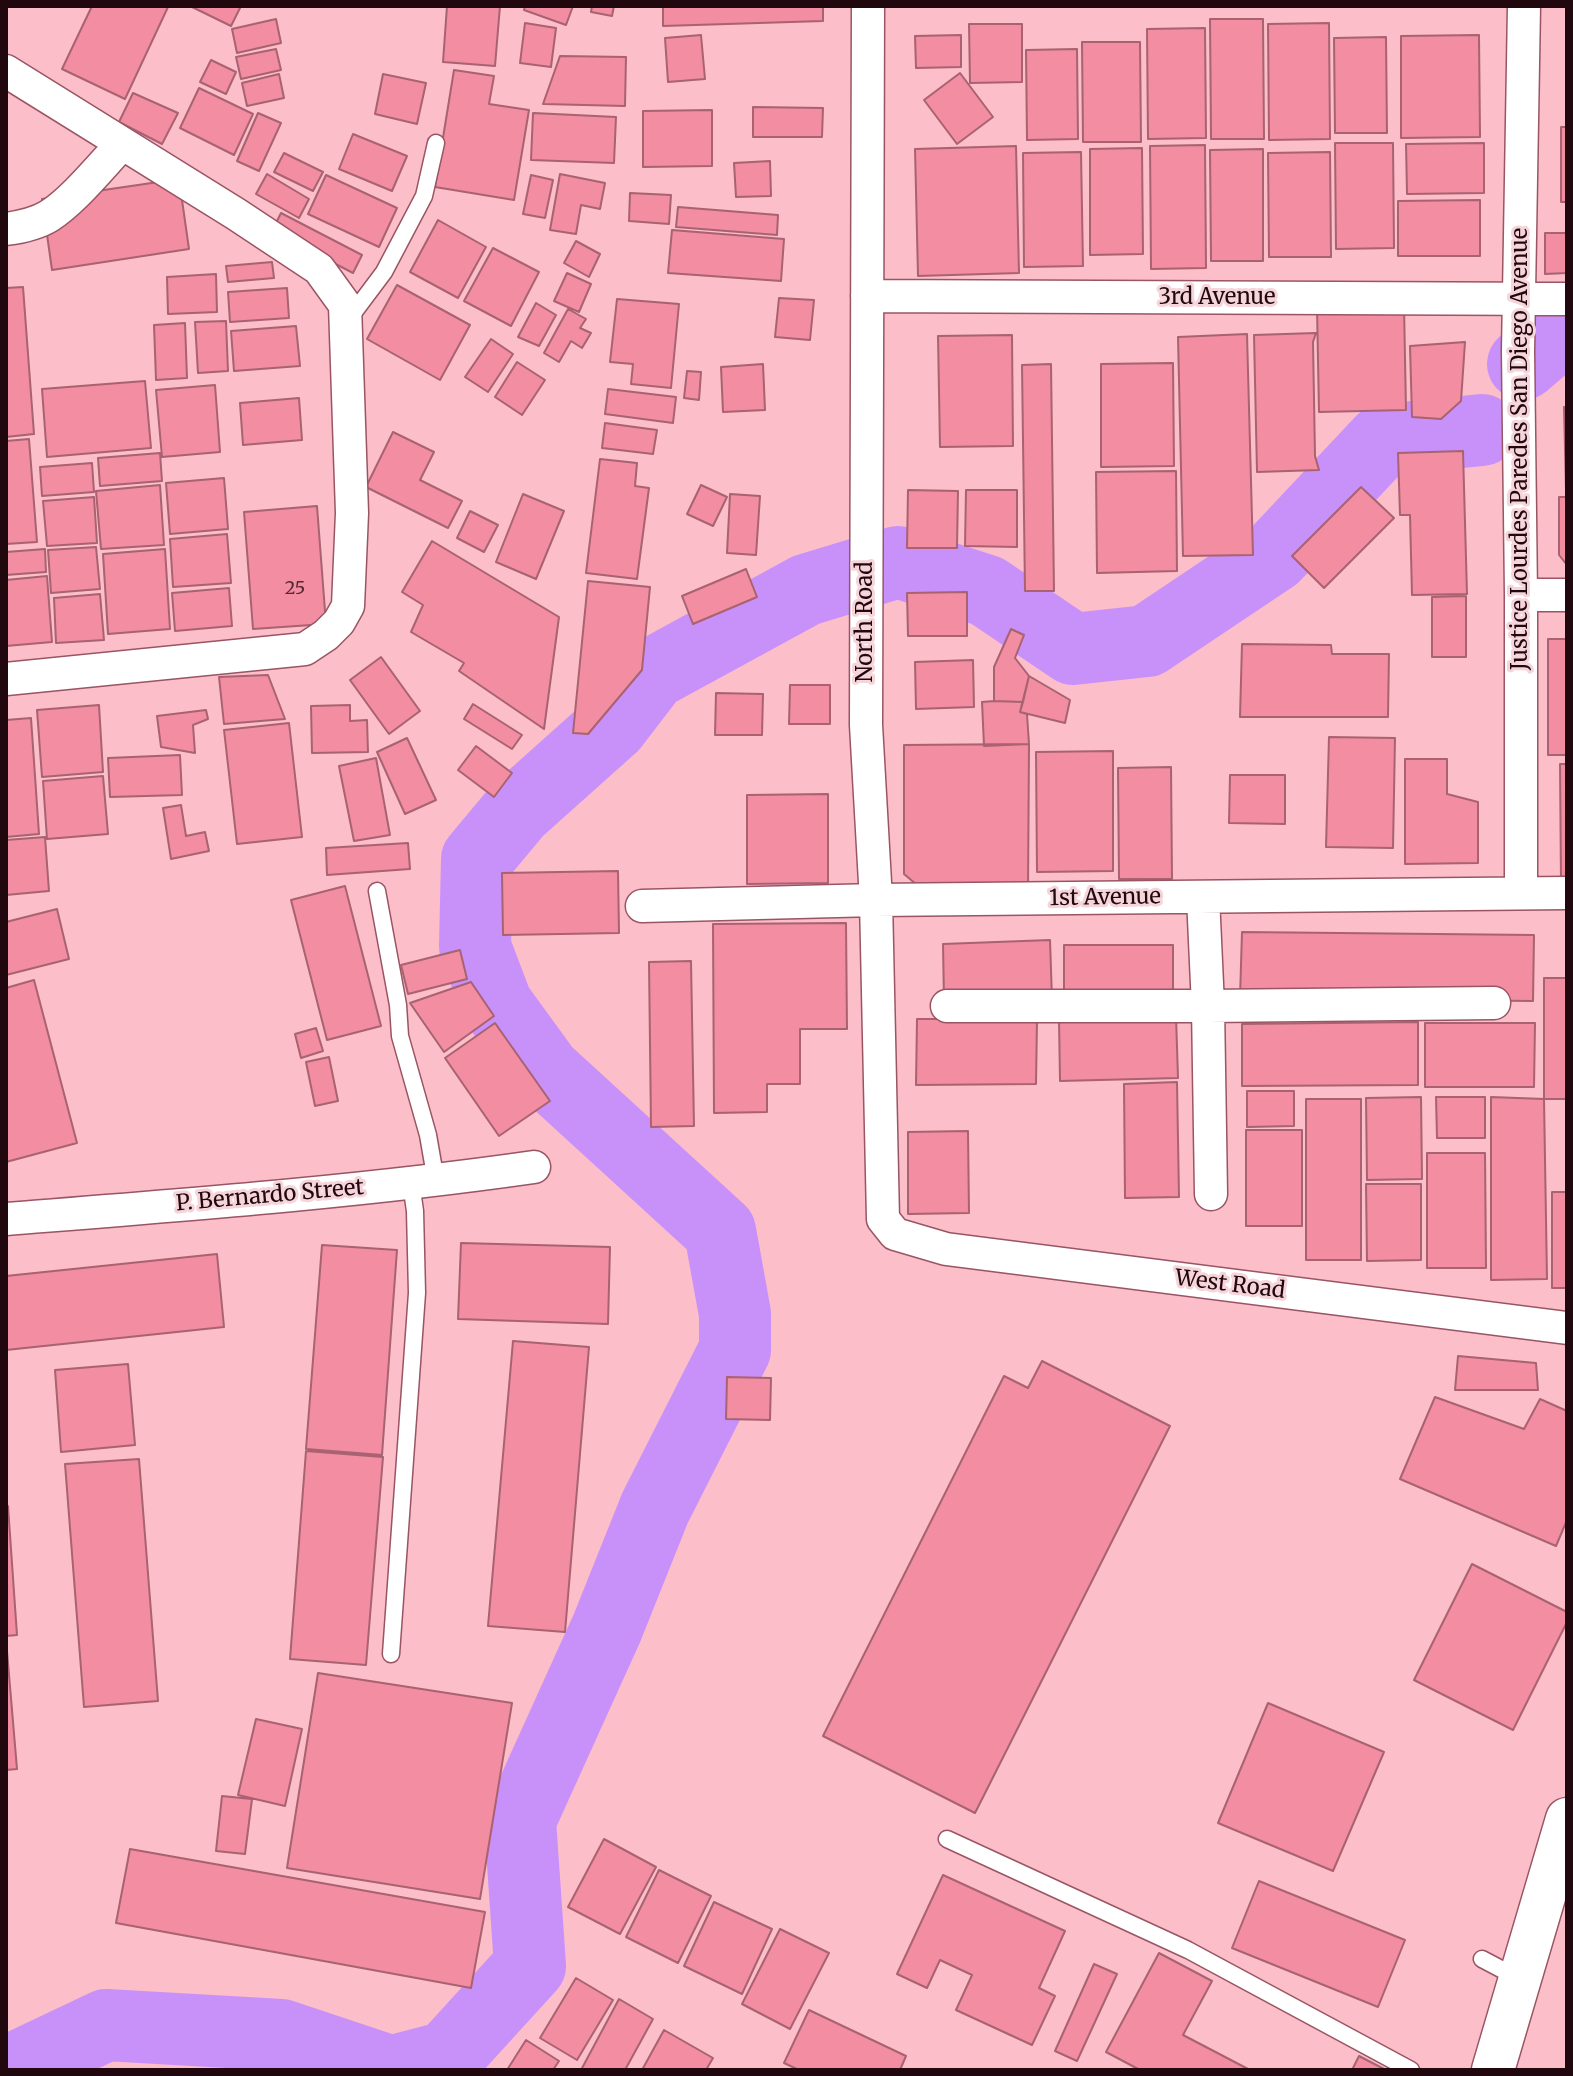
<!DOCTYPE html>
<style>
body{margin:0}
#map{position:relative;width:1573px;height:2076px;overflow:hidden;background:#fcbec8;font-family:Merriweather,serif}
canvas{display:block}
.frame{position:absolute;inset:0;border:8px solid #21070e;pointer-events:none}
</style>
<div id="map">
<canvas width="1573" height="2076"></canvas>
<div class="frame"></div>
</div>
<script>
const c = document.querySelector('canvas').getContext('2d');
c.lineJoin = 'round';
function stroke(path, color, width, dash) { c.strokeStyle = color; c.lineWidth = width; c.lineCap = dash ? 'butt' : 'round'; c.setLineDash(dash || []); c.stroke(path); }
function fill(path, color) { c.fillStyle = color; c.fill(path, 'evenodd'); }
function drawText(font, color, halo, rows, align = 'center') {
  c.font = font + ' Merriweather,serif'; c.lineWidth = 6; c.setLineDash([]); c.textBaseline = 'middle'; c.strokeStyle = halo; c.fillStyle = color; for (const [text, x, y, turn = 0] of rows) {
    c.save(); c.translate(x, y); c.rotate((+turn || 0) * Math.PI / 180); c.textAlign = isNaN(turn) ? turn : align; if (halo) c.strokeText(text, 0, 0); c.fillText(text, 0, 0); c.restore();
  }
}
stroke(new Path2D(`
 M1523,364L1567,326
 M11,2070L106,2025L281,2035L386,2070
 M397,2070L447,2057L530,1966L520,1820L607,1628L655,1508L735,1350V1314L720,1231L545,1071L497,1005L475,947L477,859L517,811L612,726L652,674L806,590L898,562L987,591L1073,649L1147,641L1274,556L1383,440L1482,430`), '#c891fa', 72);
const building = new Path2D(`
 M92,6L168,7L125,99L62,69Z
 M190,6H241L231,26Z
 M447,6H500L495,66L443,62Z
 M525,6H573L566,25L524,10Z
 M592,6H614L612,16L591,12Z
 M663,6H823V21L663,26Z
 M276,19L281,43L237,53L232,29Z
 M1210,19H1263L1264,139H1211Z
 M525,23L556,28L551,67L520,63Z
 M1329,23L1330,139L1269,140L1268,24Z
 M969,24H1022V82L970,83Z
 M1205,28L1206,138L1148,139L1147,29Z
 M701,35L705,79L668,82L665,38Z
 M961,35V67L916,68L915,36Z
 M1479,35L1480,137L1401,138V36Z
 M1386,37L1387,133H1335L1334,38Z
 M1082,42H1140L1141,142H1083Z
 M276,49L281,70L241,79L236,57Z
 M1077,49L1078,139L1027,140L1026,50Z
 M560,56L626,57L625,106L543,104Z
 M211,60L236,72L226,94L200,82Z
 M454,70L494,76L489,104L529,110L514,200L435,187Z
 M960,73L993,117L957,144L924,100Z
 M279,74L284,98L247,106L242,83Z
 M383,74L426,83L417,124L375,114Z
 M199,88L253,114L234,155L180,128Z
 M133,93L178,113L162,144L119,122Z
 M753,107L823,108L822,137H753Z
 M712,110V166L643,167V111Z
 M258,113L281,123L259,171L237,161Z
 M533,113L616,117L614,163L531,160Z
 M1561,127H1567V202H1561Z
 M353,134L407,156L392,191L339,169Z
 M1335,143H1393L1394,248L1336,249Z
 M1484,143V193L1407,194L1406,144Z
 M1205,145L1206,268L1151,269L1150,146Z
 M1016,146L1019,273L918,276L915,149Z
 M1142,148L1143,254L1090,255V149Z
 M1263,149V261H1211L1210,150Z
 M1081,152L1083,266L1024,267L1023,153Z
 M1330,152L1331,257H1269L1268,153Z
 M284,153L323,172L313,191L274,172Z
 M770,161L771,196L736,197L734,163Z
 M267,174L309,199L299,218L256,194Z
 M560,174L605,183L600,209L581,205L576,234L550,230Z
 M326,175L397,208L379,247L308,214Z
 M531,175L553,180L545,218L523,214Z
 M179,179L189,249L52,270L42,199Z
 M630,193L671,195L669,224L629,221Z
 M1480,200V256H1398V201Z
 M678,207L778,215L777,235L676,227Z
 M281,213L362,255L353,273L272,231Z
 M438,220L486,247L458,298L410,272Z
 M672,230L784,239L781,281L668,273Z
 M1545,233H1567V273L1545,274Z
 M576,241L600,254L589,277L564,263Z
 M493,248L539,272L511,326L464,301Z
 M272,262L274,278L228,282L226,266Z
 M567,273L591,284L579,312L554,301Z
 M216,274L217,312L168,314L167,277Z
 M397,285L470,325L440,380L367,339Z
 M23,287L34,434L6,437V288Z
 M287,288L289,318L230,322L228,292Z
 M779,298L814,300L810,340L775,337Z
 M617,299L679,304L671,388L631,384L633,364L610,362Z
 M536,303L556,315L539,346L518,337Z
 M1404,306L1406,410L1319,412L1317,308Z
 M568,309L586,319L580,328L591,333L582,348L571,341L559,362L544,353Z
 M226,321L228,371L198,373L195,322Z
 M185,323L187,378L156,380L154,325Z
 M296,326L300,366L234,371L231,331Z
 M1316,333L1313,342L1315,456L1319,470L1257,472L1254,335Z
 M1247,334L1253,555L1183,556L1178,337Z
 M1012,335L1013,446L940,447L938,336Z
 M491,339L513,354L488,392L465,377Z
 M1465,342L1461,401L1441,419L1412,417L1410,346Z
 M517,362L545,380L522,415L495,397Z
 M1173,363L1174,466L1101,467V364Z
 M763,364L765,410L723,412L721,367Z
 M1051,364L1054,591H1025L1022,365Z
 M687,371L701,372L699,400L684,398Z
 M145,381L151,448L47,457L42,389Z
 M215,385L220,452L162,457L156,390Z
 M608,389L676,397L673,423L605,414Z
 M299,398L302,440L243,445L240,403Z
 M1564,407H1567L1566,491Z
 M605,423L657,430L653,454L602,448Z
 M393,432L434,452L420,480L462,501L448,528L366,487Z
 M29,439L37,542L6,544V441Z
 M1463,451L1467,594L1412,595L1410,515H1400L1398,453Z
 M160,453L162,481L100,486L98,458Z
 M600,459L637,463L635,486L649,488L637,579L586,573Z
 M92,463L94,492L42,496L40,467Z
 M1176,471L1177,571L1097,573L1096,472Z
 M224,478L228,529L170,534L166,483Z
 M160,485L164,545L101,549L96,491Z
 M701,485L727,497L713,526L687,514Z
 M1361,487L1394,518L1324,588L1292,556Z
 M908,490L958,491L957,548H907Z
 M966,490H1017V547L965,546Z
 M523,494L564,511L536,579L496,562Z
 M730,494L760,496L756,555L727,553Z
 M94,497L97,543L47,546L43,501Z
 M1559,497H1567V565L1559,555Z
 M317,506L326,624L253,629L244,512Z
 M470,511L498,525L484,552L457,538Z
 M227,534L231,583L173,587L170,539Z
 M432,541L559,617L544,729L459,671L464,663L411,632L423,605L402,592Z
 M96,547L100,589L51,593L48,550Z
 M45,549L46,572L6,575V552Z
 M165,549L170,629L108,634L103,554Z
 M746,569L757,597L693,624L682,596Z
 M47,576L52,642L6,646V580Z
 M588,581L650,587L642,670L588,734L573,733Z
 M229,588L232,626L175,631L172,593Z
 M967,592V636H908L907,593Z
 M100,594L104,640L56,643L54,598Z
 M1466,596V657H1432V597Z
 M1011,629L1024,635L1015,658L1029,676L1023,702L994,701V667Z
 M1548,639H1567V755H1548Z
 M1242,644L1331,645L1332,654H1389L1388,717H1240Z
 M381,657L420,711L389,734L350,680Z
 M973,660L974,707L916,709L915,662Z
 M268,675L285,719L224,724L219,677Z
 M1029,676L1070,700L1065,723L1020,712Z
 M790,685H830V724H789Z
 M716,693L763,694L762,735H715Z
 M994,701L1023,702L1020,712L1027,714L1029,744L984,746L982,702Z
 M473,704L522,735L512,749L464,719Z
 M99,705L103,772L42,777L37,710Z
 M350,705V721L367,720L368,752L312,753L311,706Z
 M206,710L208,719L193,725L195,753L161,747L157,716Z
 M31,718L39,834L6,837V720Z
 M289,723L302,837L237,844L224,730Z
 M1329,737L1395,738L1393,848L1326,847Z
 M407,738L436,800L405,814L377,752Z
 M1029,744L1028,890H923L904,874V745Z
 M476,746L512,773L494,797L458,770Z
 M1113,751V871L1037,872L1036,752Z
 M180,755L182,795L110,797L108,758Z
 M376,758L390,835L354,841L339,766Z
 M1405,759H1447V794L1478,802V863L1405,864Z
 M1560,764H1567V882H1561Z
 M1171,767L1172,879H1119L1118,768Z
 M1230,775H1285V824L1229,823Z
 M103,776L108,834L47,839L43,781Z
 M828,794V883L747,884V795Z
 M181,805L186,836L205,832L209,851L171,859L163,808Z
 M45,837L49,891L6,895V840Z
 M408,843L410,869L327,875L326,848Z
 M618,871L619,933L503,935L502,873Z
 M345,886L381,1026L327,1040L291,900Z
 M57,909L69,959L6,975V922Z
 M846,923L847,1029H800V1084H767V1112L714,1113L713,924Z
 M1242,932L1534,935L1533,1001L1240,998Z
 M1050,940L1052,999L944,1001L943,944Z
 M1064,945H1173V1000H1064Z
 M460,950L467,979L408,994L401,965Z
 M691,961L694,1126L651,1127L649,962Z
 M1544,978H1567V1099H1544Z
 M34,980L77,1143L6,1162V988Z
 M471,982L494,1016L444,1052L410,1003Z
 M1176,1016L1178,1078L1060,1081L1059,1019Z
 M917,1019H1037L1036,1084L916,1085Z
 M1418,1022V1085L1242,1086V1024Z
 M495,1023L550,1101L499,1136L445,1058Z
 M1425,1023H1535L1534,1087H1425Z
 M316,1028L323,1051L301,1058L295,1034Z
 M329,1057L338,1101L315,1106L306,1062Z
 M1177,1082L1179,1197L1125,1198L1124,1084Z
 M1247,1091H1294V1126L1247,1127Z
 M1421,1097L1422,1179L1367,1180L1366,1098Z
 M1436,1097H1485V1138H1437Z
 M1491,1097L1544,1099L1547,1279L1491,1280Z
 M1306,1099H1361V1260H1306Z
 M1246,1130H1302V1226H1246Z
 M968,1131L969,1213L908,1214V1132Z
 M1427,1153H1485L1486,1268H1427Z
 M1366,1184H1421V1260L1367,1261Z
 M1552,1192H1567V1288H1552Z
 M461,1243L610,1247L608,1324L458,1319Z
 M322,1245L397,1250L382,1455L306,1449Z
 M217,1254L224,1327L6,1350V1276Z
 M513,1341L589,1347L565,1632L488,1626Z
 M1458,1356L1536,1363L1538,1390H1455Z
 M1042,1361L1170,1426L975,1813L823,1736L1004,1376L1028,1388Z
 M128,1364L135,1445L61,1452L55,1370Z
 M727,1377L771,1378L770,1420L726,1419Z
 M1435,1397L1524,1429L1540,1399L1567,1411V1520L1556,1546L1400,1479Z
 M306,1451L383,1457L366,1665L290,1659Z
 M139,1459L158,1701L84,1707L65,1464Z
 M6,1506H8L17,1635L6,1636Z
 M1472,1564L1567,1612V1622L1513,1730L1414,1680Z
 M6,1639L17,1769L6,1770Z
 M318,1673L512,1703L480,1899L287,1868Z
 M1268,1703L1384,1752L1333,1871L1218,1823Z
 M256,1719L302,1729L285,1806L238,1795Z
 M222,1796L252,1799L245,1854L216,1851Z
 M604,1839L656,1867L620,1934L568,1907Z
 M130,1849L485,1912L471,1988L116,1923Z
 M659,1870L711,1896L678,1963L626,1937Z
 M943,1875L1065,1931L1039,1988L1055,1996L1032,2045L956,2010L972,1975L940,1960L927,1988L897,1974Z
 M1259,1881L1405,1940L1378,2007L1232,1948Z
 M714,1902L772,1929L742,1994L684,1966Z
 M780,1929L829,1953L790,2029L742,2004Z
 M1159,1953L1212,1981L1183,2035L1250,2070H1140L1106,2052Z
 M1094,1964L1117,1974L1077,2061L1055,2051Z
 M576,1978L613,2000L577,2060L540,2038Z
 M619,1999L653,2019L625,2070H581Z
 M809,2010L906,2056L900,2070H799L784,2063Z
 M664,2030L713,2058L706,2070H642Z
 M526,2040L559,2061L553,2070H507Z
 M1359,2056L1386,2070H1352Z`);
fill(building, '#f28da2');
stroke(building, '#a86271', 2);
const service = new Path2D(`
 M348,320L384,272L424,196L436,143
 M377,891L398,1005L400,1036L428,1135L436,1181
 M391,1654L417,1293L415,1211L411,1183
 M947,1839L1188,1950L1411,2070
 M1482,1959L1520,1979`);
const minor = new Path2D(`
 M868,6L866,725L876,900L883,1219L895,1234L946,1249L1567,1328
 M6,71L236,214L319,269L345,305L352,513L348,606L339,622L326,635L305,649L6,679
 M6,229C21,227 36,224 49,216C74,200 101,166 122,144
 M867,296L1567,299
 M1521,595H1567
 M1521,893V595L1518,351L1524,6
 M1203,897L1208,1006L1211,1194
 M642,906L876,900L1567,893
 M947,1006H1208L1494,1003
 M6,1219C182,1205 359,1192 534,1167`);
const tertiary = new Path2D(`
 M1493,2070L1567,1819`);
stroke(service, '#995563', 19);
stroke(minor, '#995563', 35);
stroke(tertiary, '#995563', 45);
stroke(service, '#fff', 16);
stroke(minor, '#fff', 32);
stroke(tertiary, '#fff', 42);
drawText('18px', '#552833', null, [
 ["25",295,589]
]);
drawText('22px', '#21070e', '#f5d5da', [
 ["3rd Avenue",1217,298],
 ["Justice Lourdes Paredes San Diego Avenue",1521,449,-90],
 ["North Road",866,622,-90],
 ["1st Avenue",1105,898,-1],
 ["P. Bernardo Street",270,1196,-5],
 ["West Road",1230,1285,7]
]);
</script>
